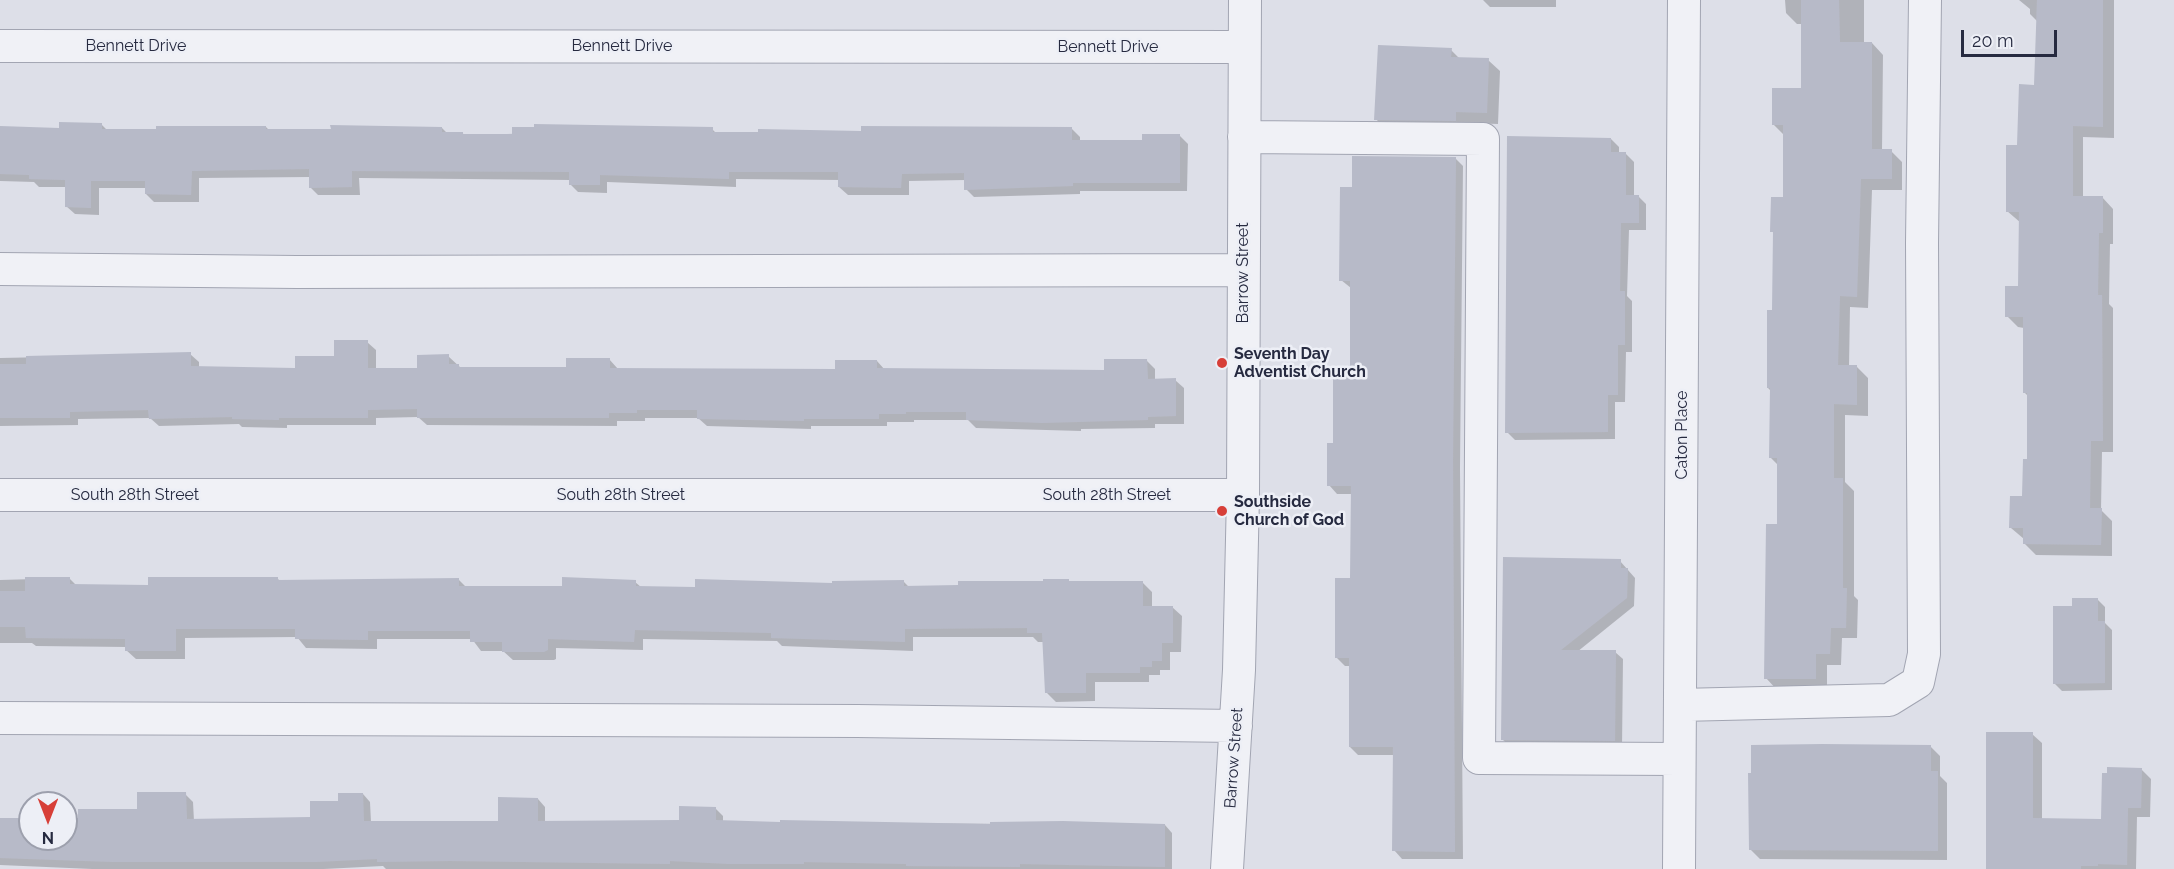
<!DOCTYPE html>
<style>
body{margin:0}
#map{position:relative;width:2174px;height:869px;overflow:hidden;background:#dddfe8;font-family:Raleway,sans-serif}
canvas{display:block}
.north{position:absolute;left:18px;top:791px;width:60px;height:60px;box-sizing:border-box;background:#edeff6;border:2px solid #9da0ad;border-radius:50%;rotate:180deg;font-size:16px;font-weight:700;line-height:24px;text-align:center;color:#262a40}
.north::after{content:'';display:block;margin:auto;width:21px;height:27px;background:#d73f38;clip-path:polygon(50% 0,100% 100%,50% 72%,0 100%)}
.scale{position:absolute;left:1961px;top:30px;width:96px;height:27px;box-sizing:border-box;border:3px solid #262a40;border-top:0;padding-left:8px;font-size:18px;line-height:21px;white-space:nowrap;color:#262a40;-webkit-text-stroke:4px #edeff6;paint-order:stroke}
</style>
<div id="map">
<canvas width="2174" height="869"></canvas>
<div class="north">N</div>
<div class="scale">20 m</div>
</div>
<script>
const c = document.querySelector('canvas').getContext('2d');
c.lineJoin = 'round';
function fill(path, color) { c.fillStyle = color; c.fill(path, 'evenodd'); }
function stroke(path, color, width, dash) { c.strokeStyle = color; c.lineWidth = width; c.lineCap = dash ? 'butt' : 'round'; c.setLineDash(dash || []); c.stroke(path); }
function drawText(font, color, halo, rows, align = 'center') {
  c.font = font + ' Raleway,sans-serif'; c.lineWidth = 5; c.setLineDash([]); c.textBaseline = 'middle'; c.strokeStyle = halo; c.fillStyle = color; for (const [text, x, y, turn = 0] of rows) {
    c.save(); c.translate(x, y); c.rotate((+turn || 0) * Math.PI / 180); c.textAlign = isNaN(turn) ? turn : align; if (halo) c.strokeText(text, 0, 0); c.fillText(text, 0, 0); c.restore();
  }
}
fill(new Path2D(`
 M1483,0H1556V7H1490Z
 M1785,0H1864V43H1872L1883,55L1882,151H1891L1902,162V190H1872L1868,308L1850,307L1849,367H1857L1868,378V416L1845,415V482L1854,491V596L1858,600L1857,638H1842L1841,665H1827V690H1777L1766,678L1778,525V465L1771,458V391L1768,388L1773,312L1774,234L1772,231L1785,198V136L1773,124L1802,90L1803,24H1797L1786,13Z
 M2019,0H2114V138L2083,137V197H2102L2113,209V244H2110L2109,304L2113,308V452H2102L2101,510L2112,521V556L2036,555L2024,543V539L2011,528L2024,498L2029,460V397L2024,392V328L2018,327L2007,316L2019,287L2021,223L2007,211L2018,147L2035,86L2038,22L2030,14V9Z
 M1451,50L1460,59L1488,60L1500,71L1498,124L1467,123V132L1387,131L1376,119Z
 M101,124L107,130L266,127L269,130L442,128L447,133H462L465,135L712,129L717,134L1072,129L1080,137V141H1143L1180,136L1188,144L1187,191H1080V194L974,197L966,189V180L909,181V195H848L839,187L840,180L736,179V187L607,182V193L578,192L570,184V180L359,178L360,195H318L310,187V177L199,178V202H154L146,194V188H99V215L75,214L66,206L67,187H39L34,182L0,181V127L60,129Z
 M1611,139L1619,147V154H1626L1634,162V197H1639L1646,204V230H1629L1627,296L1632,301V352H1626L1625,402H1615V439L1515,440L1507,432Z
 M1455,158L1463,166L1460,468L1463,859H1402L1394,850V755H1358L1350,747V666H1345L1336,657L1351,580L1353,494H1337L1329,485L1335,445L1351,376V288L1341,280L1353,188Z
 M367,342L376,350V369H419L448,356L461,368H567L609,359L618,369L836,370L877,361L885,370L1106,372L1147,361L1155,369V380H1175L1184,388V424H1155V428L1081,429V431L976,428L968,420H914V422H887V426H811V429L707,426L698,418H645V421H617V426L427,425L418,417L376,418V425H287V428L242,427L239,424L159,426L150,418L78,419V425L0,426V358L190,354L199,362V368L297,369L335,357Z
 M1504,559L1620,561L1635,578L1634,606L1577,652H1615L1623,659L1622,748L1511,747L1503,740Z
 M69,578L77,586L149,587L277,578L281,582L458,579L466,587H563L635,582L641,587L697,588L904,582L909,587L960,586V582L1068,581L1070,583H1143L1152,592V607H1172L1182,616L1181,652H1170V670H1160V675H1149V682H1095V701L1056,702L1047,693L1044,642H1038L1033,637H913V651L782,646L777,641L643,639V650L556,648V659L554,660H513L503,651H481L472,639H377V649L306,648L297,637L185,638V659H136L126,650V647L36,646L32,643H0V580Z
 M2097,599L2105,607V623L2112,630V690L2062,691L2054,683L2074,607Z
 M2032,734L2042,743V820L2103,821L2109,774L2141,769L2151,779L2150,817H2137L2136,869H1988Z
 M1930,746L1940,756V776L1947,783V860L1760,859L1750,849Z
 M185,794L193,802L194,821L312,819L339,802L363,794L370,802L371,822L499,823L538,799L545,807V822H680L715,808L723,816V822L1165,825L1172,833V869H386L383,866L324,869H92L0,865V819L30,820V839H66V820L139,810Z`), '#0003');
fill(new Path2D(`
 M1801,0H1839L1840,42H1872V149H1892V179H1861L1857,297L1840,296L1838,365H1857V405L1834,404V478H1843V588H1847L1846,628H1831L1830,654H1816V679H1764L1766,524H1777V458H1769L1770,388H1767V310H1772L1773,232H1770L1771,197H1783V125H1772V88H1801Z
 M2037,0H2103V127L2073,126V196H2103V233H2099L2098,295H2102L2103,441H2091L2090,508H2102L2101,545L2023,544V528H2009L2010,496H2022L2023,459H2027V393H2023V317H2005V286H2018L2019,212H2006V145H2017L2019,84L2034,85Z
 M1378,45L1452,48L1451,57L1489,58L1487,113L1456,112V121L1374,120Z
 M59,122L102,123V129H156V126H266V129H331L330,125L442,127V132H463V134H512V127H534V124L713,127V132H758V129L861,131V126L1072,127V140H1142V134H1180V183H1073V186L964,190V173L902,174L901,188L838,187V172H729V179L600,175V185H569V172L352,171V187L309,188V169L192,171L191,195L145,194V181H91V208L65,207V180L29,179V175L0,174V126L59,128Z
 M1507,136L1611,138V152H1626V195H1639V223H1621L1620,291H1625V345H1618V395H1608V432L1505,433Z
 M1352,156L1456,157L1453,459L1455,852L1392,851L1393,747H1349V658H1335V578H1350L1351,486H1327V443H1333V374H1350V281H1339L1340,187H1352Z
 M334,340H368V368H417V355L449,354V364H459V367H566V358H610V368L835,369V360H877V368L1104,370V359H1147L1148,379L1176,378V416L1148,417V420L1042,423L966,420V412H906V414H879V419H804V421L697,419V410H637V413H609V418H417V409L368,410V418H279V420L232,419V417L149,419L148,410L70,412V418H0V364H26V356L191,352V366L295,368V356H334Z
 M1503,557L1621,559V568H1628L1627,598L1561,650H1616L1615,741L1501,740Z
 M25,577H70V584L148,585V577H278V580L459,578V586H562V577L636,580V586L695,587V579L832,583V581L904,580V586L958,585V581H1043V579H1069V581H1143V606H1173V643H1162V661H1152V667H1140V673H1086V693H1045L1042,633H1027V628L905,629V642L771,638V633L635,630L634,642L548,639V650L544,652H502V642H470V631H368V640L295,639V629H176V651H125V639L26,638L25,627H0V591H25Z
 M2072,598H2098V621H2105V683L2053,684V606H2072Z
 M1986,732H2033V818L2101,819L2102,773H2107V767L2142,768L2141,808H2128L2127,865L2098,864V866H2081V869H1986Z
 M1822,744L1931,745V771H1938V851L1749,850L1748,773H1751V745Z
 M137,792H186L187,819L310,817V801H338V793H363L364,821H498V797L538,798V821L679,820V806L716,807V820L780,822V820L990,824V822L1063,821L1165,824V867L1020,864V867L906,866V864L804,862V864H729L670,861V864L450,861L377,862V859L316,862H113L0,858V818H30V839H66V818H78V809H137Z`), '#b7bac8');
const minor = new Path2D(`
 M0,46L1244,47
 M1244,137L1483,139L1479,758L1679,759
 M0,269L297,272L1243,270
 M0,495H1243
 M1680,705L1889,700L1918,682L1924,654L1922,243L1925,0
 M0,718L857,721L1236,726
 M1227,869L1239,670L1243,495L1245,0
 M1679,869L1684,0`);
stroke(minor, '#a2a5b2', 34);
stroke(minor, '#f0f1f6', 32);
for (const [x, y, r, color] of [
 [1222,363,6,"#d73f38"],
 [1222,511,6,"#d73f38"]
]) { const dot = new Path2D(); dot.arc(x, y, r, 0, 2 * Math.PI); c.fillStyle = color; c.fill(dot); stroke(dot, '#edeff6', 2); }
drawText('16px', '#262a40', '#edeff6', [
 ["Bennett Drive",136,46],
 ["Bennett Drive",622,46],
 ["Bennett Drive",1108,47],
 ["Barrow Street",1243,273,-90],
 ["Caton Place",1682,435,-90],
 ["South 28th Street",135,495],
 ["South 28th Street",621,495],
 ["South 28th Street",1107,495],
 ["Barrow Street",1234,758,-86]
]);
drawText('bold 16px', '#262a40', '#edeff6', [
 ["Seventh Day",1234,354],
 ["Adventist Church",1234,372],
 ["Southside",1234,502],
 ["Church of God",1234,520]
], 'left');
</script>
